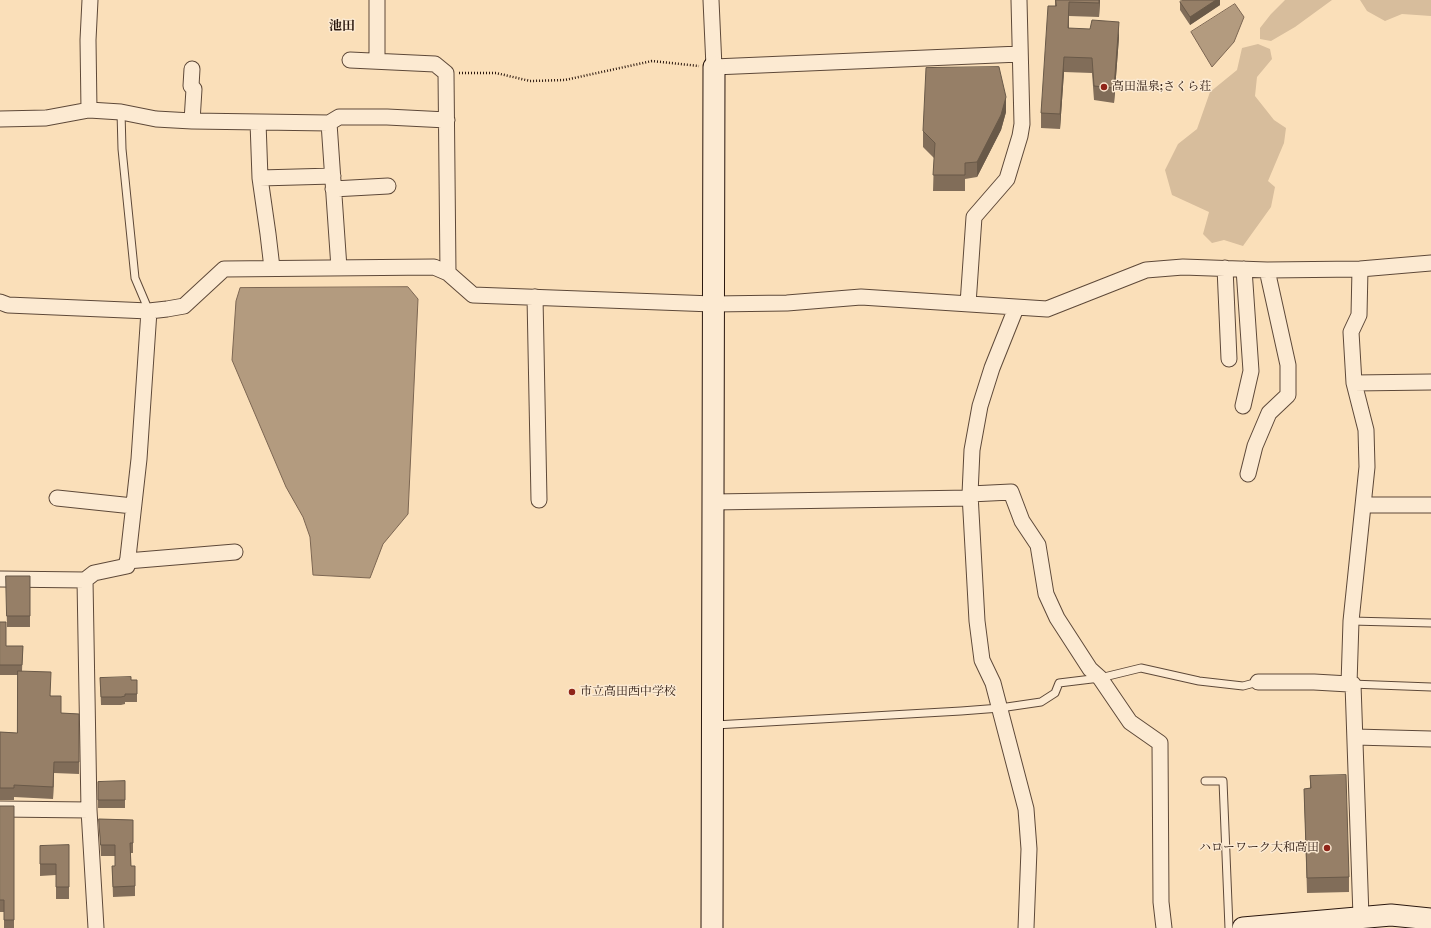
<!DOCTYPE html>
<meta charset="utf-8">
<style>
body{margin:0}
canvas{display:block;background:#fadfb9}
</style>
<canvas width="1431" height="928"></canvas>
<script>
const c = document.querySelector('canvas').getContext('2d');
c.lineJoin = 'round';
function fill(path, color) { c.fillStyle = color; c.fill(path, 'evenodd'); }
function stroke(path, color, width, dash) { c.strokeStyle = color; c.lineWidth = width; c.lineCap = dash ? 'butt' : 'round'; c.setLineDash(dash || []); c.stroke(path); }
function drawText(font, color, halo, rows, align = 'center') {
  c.font = font + ' "Libre Bodoni","Noto Serif JP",serif'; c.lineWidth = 3; c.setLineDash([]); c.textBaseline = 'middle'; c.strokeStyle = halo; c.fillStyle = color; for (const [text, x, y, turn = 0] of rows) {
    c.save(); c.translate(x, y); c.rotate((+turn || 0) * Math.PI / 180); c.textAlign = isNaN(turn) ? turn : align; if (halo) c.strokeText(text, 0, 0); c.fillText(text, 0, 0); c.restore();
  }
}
fill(new Path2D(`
 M1285,0H1332L1295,27L1271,41L1260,39V28L1271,14Z
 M1360,0H1431V16L1402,14L1385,21L1367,11Z
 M1258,44L1270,49L1272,59L1257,77L1255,96L1274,120L1286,128L1284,143L1268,181L1275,187L1271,207L1243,246L1224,240L1212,243L1203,234L1209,212L1172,195L1165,170L1178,144L1197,129L1210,92L1237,70L1242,48Z`), '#d7bd9c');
const water = new Path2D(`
 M1235,4L1244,17L1234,42L1212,67L1191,32Z
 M408,287L418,299L408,514L383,544L370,578L313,575L310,537L303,517L286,487L232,360L236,301L240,288Z`);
fill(water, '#b39b7f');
stroke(water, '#7c6652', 1);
const lane = new Path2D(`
 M121,112L122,149L135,278L149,311
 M1351,621L1431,623
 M1351,684L1431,687
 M715,725L961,711L1000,708L1041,702L1055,693L1059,683L1100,678L1141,668L1199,681L1243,686L1258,682
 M1205,781H1223L1229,928`);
const street = new Path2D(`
 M711,0L714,67L1020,54
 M350,60L435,64L446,73L448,273
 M377,61V0
 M192,69L191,86L194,89L192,121
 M89,110L88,40L90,0
 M0,119L46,118L89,110L121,112L156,119L192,121L329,123L339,117H387L447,120
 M258,122L260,178L268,234L272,268
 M329,123L339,268
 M260,178L333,176
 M333,189L388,186
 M1225,268L1229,359
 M535,297L539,500
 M0,302L8,305L149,311L167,309L184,306L224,269L434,267L448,273L473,295L713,304L787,303L861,297L1047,309L1146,270L1183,267L1267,270L1360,269L1431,263
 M968,304L974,217L1007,179L1020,136L1022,124L1019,0
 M1016,308L992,368L980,406L972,450L970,494L977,621L982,660L993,683L1026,809L1029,849L1026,928
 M1354,383L1431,382
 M1243,406L1251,371L1244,269
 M1248,474L1255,446L1269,413L1288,395V365L1267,270
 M970,494L1011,492L1022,521L1038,545L1046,594L1057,618L1090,669L1100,678L1130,722L1160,743L1161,902L1164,928
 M57,498L133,506
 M713,502L971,498
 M1363,505H1431
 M127,561L235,552
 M0,579L85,580L94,573L127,566L139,459L149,311
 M85,580L89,810L96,928
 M1258,682H1314L1349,684L1351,621L1367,467L1366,430L1354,383L1351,332L1359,315L1360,269
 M1353,684L1361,917
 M1355,737L1431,739
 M0,809L89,810`);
const secondary = new Path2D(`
 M712,928L714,67
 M1243,928L1391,915L1431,919`);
stroke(lane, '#5e4939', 9);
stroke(street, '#5e4939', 17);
stroke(secondary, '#2a170e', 23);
stroke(new Path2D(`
 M459,73H496L530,81L565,80L652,61L699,66`), '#2a170e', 2.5, [1, 2]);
stroke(lane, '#fcead2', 7);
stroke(street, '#fcead2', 15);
stroke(secondary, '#fcead2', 21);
fill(new Path2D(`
 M1055,0H1100L1099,17L1069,16V28L1119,37L1114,103L1094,100L1092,73L1064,72L1060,129L1041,128V113L1055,6Z
 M1220,0V5L1190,25L1180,10V2Z
 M1006,112L1001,130L977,177L965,179V191H933L934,158L923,147V131Z
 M6,576H30V627H7Z
 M0,622L6,646H23L22,671L51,696L61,713L79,714V774L54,773L53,799L14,797V800H0V732L17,733L18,675H0Z
 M100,678L131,680H137V702H125V704L121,705H101Z
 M1310,776L1349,877V892L1307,893L1304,789L1310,788Z
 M125,781V808H98V782Z
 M0,806H14V928H4V912H0Z
 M99,819L133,820V853H131V866H135V896L113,897L112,866H115V856H101Z
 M69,845V899H56V875L40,876V846Z`), '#816d59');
fill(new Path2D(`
 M1099,0H1100L1099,17Z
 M1216,0H1220V5L1190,25V17Z
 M1069,2V16L1068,42V28Z
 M1119,22V37L1114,103V88Z
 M1064,57V72L1060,129V114Z
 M1006,97V112L1001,130L977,177V162Z
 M54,762V773L53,799V787Z`), '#695948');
const building = new Path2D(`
 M1056,0H1099V3L1069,2L1068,28L1090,29L1092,20L1119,22L1114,88L1094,86L1092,58L1064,57L1060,114L1041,113L1048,6H1056Z
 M1182,0H1216L1190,17L1180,2Z
 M999,67L1006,97L1001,115L977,162L965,163V175H933L935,143L923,131L926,68Z
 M6,576H30V616H7Z
 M0,622H6V646H23L22,665H0Z
 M18,671L51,672L50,696H61V713L79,714V762H54L53,787L14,785V788H0V732L17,733Z
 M131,677V680H137V694H125V696L121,697H101L100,678Z
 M1346,775L1349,877L1307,878L1304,789L1311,788L1310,776Z
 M125,781V800H98V782Z
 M0,806H14V920H4V900H0Z
 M99,819L133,820V843H130L131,866H135V886L113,887L112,866H115V845H101Z
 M69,845V887H56V864H40V846Z`);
fill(building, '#967f67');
stroke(building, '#695948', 1);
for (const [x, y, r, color] of [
 [1104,87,4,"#8f2418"],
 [572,692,4,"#8f2418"],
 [1327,848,4,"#8f2418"]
]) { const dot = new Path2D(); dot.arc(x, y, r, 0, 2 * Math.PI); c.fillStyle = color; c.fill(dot); stroke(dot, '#fcead2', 1.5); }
drawText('12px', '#2a170e', '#fcead2', [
 ["高田温泉;さくら荘",1112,87],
 ["市立高田西中学校",580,692],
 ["ハローワーク大和高田",1319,848,"right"]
], 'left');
drawText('bold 13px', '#2a170e', '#fcead2', [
 ["池田",342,27]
]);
</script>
